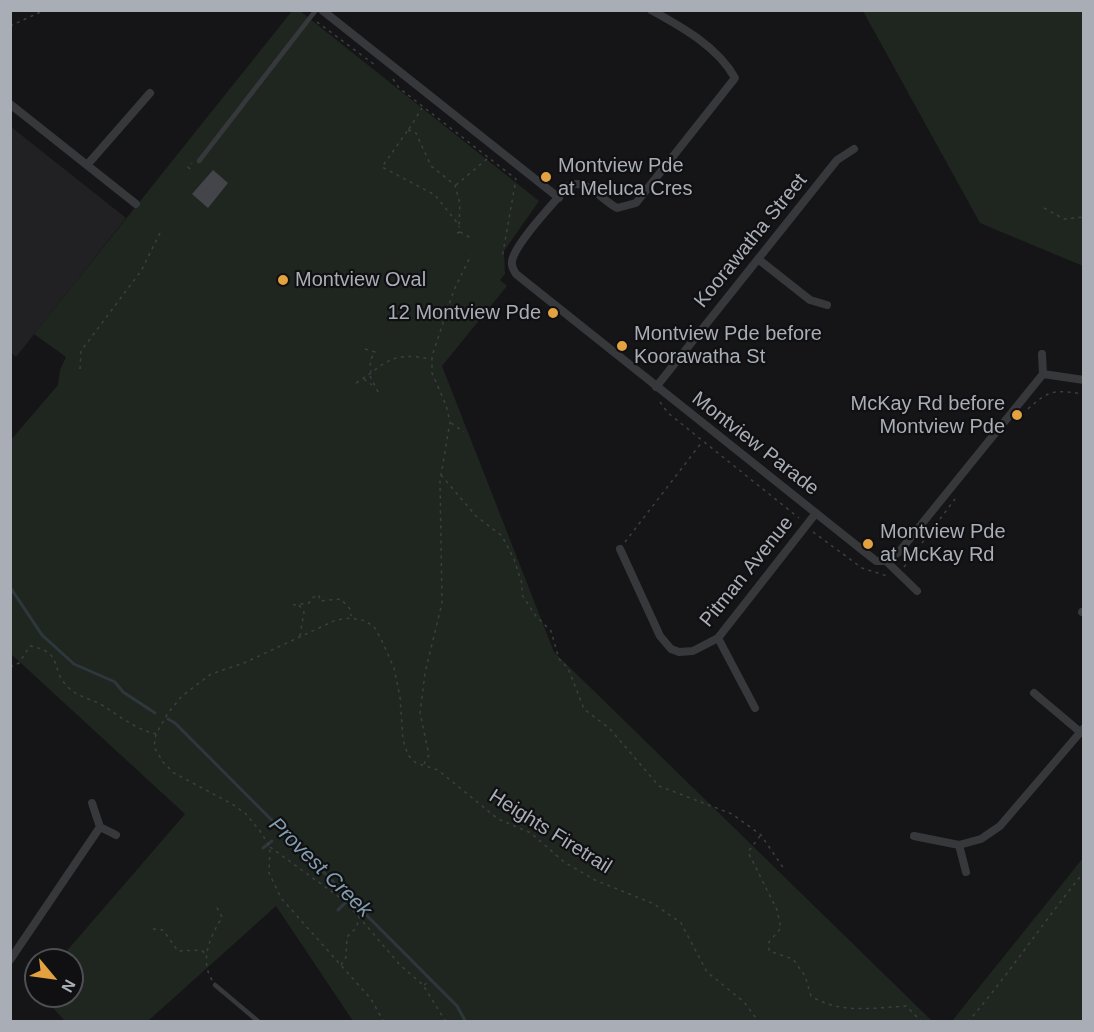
<!DOCTYPE html>
<style>
body{margin:0}
#map{position:relative;width:1094px;height:1032px;overflow:hidden;background:#151517;font-family:Arial,sans-serif}
canvas{display:block}
.frame{position:absolute;inset:0;border:12px solid #a8adb6;pointer-events:none}
.north{position:absolute;left:24px;top:948px;width:60px;height:60px;box-sizing:border-box;background:#101012;border:2px solid #4d4f54;border-radius:50%;rotate:119deg;font-size:16px;font-weight:700;line-height:24px;text-align:center;color:#a8adb6}
.north::after{content:'';display:block;margin:auto;width:21px;height:27px;background:#e4a140;clip-path:polygon(50% 0,100% 100%,50% 72%,0 100%)}
</style>
<div id="map">
<canvas width="1094" height="1032"></canvas>
<div class="frame"></div>
<div class="north">N</div>
</div>
<script>
const c = document.querySelector('canvas').getContext('2d');
c.lineJoin = 'round';
function fill(path, color) { c.fillStyle = color; c.fill(path, 'evenodd'); }
function stroke(path, color, width, dash) { c.strokeStyle = color; c.lineWidth = width; c.lineCap = dash ? 'butt' : 'round'; c.setLineDash(dash || []); c.stroke(path); }
function drawText(font, color, halo, rows, align = 'center') {
  c.font = font + ' Arial,sans-serif'; c.lineWidth = 4.5; c.setLineDash([]); c.textBaseline = 'middle'; c.strokeStyle = halo; c.fillStyle = color; for (const [text, x, y, turn = 0] of rows) {
    c.save(); c.translate(x, y); c.rotate((+turn || 0) * Math.PI / 180); c.textAlign = isNaN(turn) ? turn : align; if (halo) c.strokeText(text, 0, 0); c.fillText(text, 0, 0); c.restore();
  }
}
fill(new Path2D(`
 M10,126L126,218L16,357L10,352Z`), '#212124');
fill(new Path2D(`
 M292,11H300L539,201L504,251L505,274L500,280L507,286L442,366L554,652L932,1021H353L276,906L148,1021H65L42,996H72V960H59L185,814L11,654L10,441L58,385L60,370L66,357L34,334Z
 M863,11H1083V266L980,223Z
 M1083,858V1021H952Z`), '#1f2620');
stroke(new Path2D(`
 M10,587L42,635L74,664L115,682L123,692L155,713
 M168,719L175,723L457,1006L466,1022
 M263,848L272,841
 M338,910L351,897`), '#2e373c', 3);
fill(new Path2D(`
 M213,170L228,183L208,208L192,194Z`), '#44454a');
stroke(new Path2D(`
 M317,22L375,65
 M10,26L45,10
 M393,79L399,88L516,179L502,258
 M409,129L422,108
 M408,130L416,133L431,166L455,185L460,204L459,225L435,195L382,167Z
 M190,169L188,167L192,163
 M456,185L488,158
 M1044,208L1064,219L1084,217
 M460,232L473,239
 M457,233L460,232L459,226
 M365,349L375,352L370,361L371,372
 M80,369L81,351L141,271L161,231
 M370,376L379,394
 M364,379L372,385
 M356,383C388,363 388,351 431,359
 M660,402L668,413L799,518
 M1028,409C1049,389 1056,390 1084,394
 M451,423L464,432
 M441,475L476,516L502,536L514,559L522,584V595L536,616L551,631L559,659L568,668L584,709L610,729L659,786L732,814L761,835L784,869
 M813,532L862,568L887,576
 M625,542L702,442
 M904,567L955,499
 M293,605L309,603L312,598L319,595L320,601L341,599L350,609L351,616
 M299,605L304,612L300,636
 M10,667L19,663L30,646C65,652 49,670 69,688C78,697 91,699 102,705C119,716 135,729 156,734
 M424,764L429,755L420,713L425,673L442,603L440,481L450,422L446,405L432,373V356L454,290L471,255
 M760,836L748,852L777,910L781,928L769,942V951L793,959L805,976L811,996C839,1014 874,1008 906,1006L922,1022
 M270,847L346,902L400,965L423,985L446,1022
 M153,929L163,930L178,951L201,950L206,954
 M341,965L346,957L347,937L356,928L359,919
 M212,980C199,959 211,936 222,917L216,906
 M424,985L431,980
 M384,1022L371,999L281,898L269,873L270,847L260,831L245,813L232,804L174,773L163,762L154,747L156,734L168,713L182,696L211,674L244,663L336,620L351,618L366,621L375,628L381,639L394,668L400,697L403,740L408,755L416,763L438,770L498,819L531,833L564,862L595,880L654,904L681,923L707,972L744,1002L759,1022
 M968,1022C1009,974 1044,921 1084,872`), '#3c3f42', 1.5, [3, 4.5]);
stroke(new Path2D(`
 M199,161L316,10
 M215,985L259,1022`), '#36383b', 4.5);
stroke(new Path2D(`
 M322,10L559,198
 M651,10C682,27 718,47 735,78L636,203L617,208C601,200 587,177 568,186C556,201 515,243 512,261C511,266 513,269 516,274L871,557L876,561H886L917,591
 M10,104L136,204
 M87,165L150,93
 M758,259L810,300L827,305
 M1043,374L1084,380
 M656,387L837,160L854,149
 M620,549L660,636L671,649L679,652L693,651L718,638L816,513
 M886,561L899,552L1043,374L1042,354
 M1082,612L1084,613
 M718,638L755,708
 M1034,693L1079,731
 M100,827L116,835
 M914,836L959,845
 M966,872L959,845L981,839L1000,826L1084,728
 M10,960L100,827L92,803`), '#36383b', 8);
for (const [x, y, r, color] of [
 [546,177,6,"#e4a140"],
 [283,280,6,"#e4a140"],
 [553,313,6,"#e4a140"],
 [622,346,6,"#e4a140"],
 [1017,415,6,"#e4a140"],
 [868,544,6,"#e4a140"]
]) { const dot = new Path2D(); dot.arc(x, y, r, 0, 2 * Math.PI); c.fillStyle = color; c.fill(dot); stroke(dot, '#101012', 2); }
drawText('20px', '#a8adb6', '#101012', [
 ["Montview Pde",558,166],
 ["at Meluca Cres",558,189],
 ["Montview Oval",295,280],
 ["12 Montview Pde",541,313,"right"],
 ["Montview Pde before",634,334],
 ["Koorawatha St",634,357],
 ["McKay Rd before",1005,404,"right"],
 ["Montview Pde",1005,427,"right"],
 ["Montview Pde",880,532],
 ["at McKay Rd",880,555]
], 'left');
drawText('20px', '#a8adb6', '#101012', [
 ["Koorawatha Street",751,241,-51],
 ["Montview Parade",755,444,38],
 ["Pitman Avenue",747,572,-51],
 ["Heights Firetrail",550,832,32]
]);
drawText('italic 21px', '#819dae', '#101012', [
 ["Provest Creek",320,868,44]
]);
</script>
